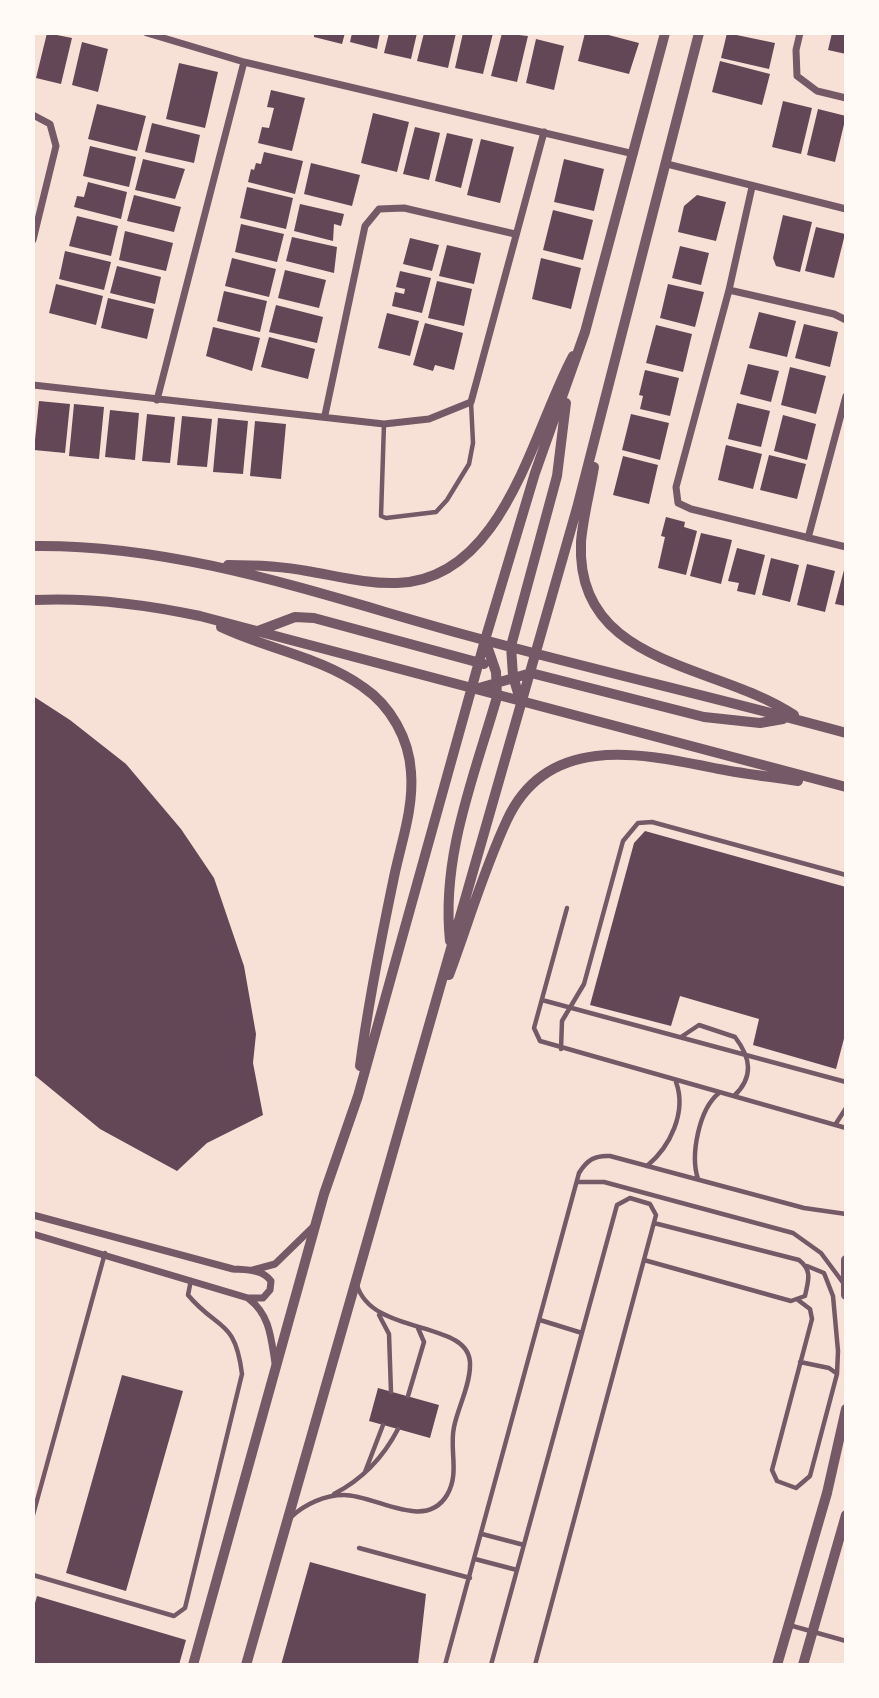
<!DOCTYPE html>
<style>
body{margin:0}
#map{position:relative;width:879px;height:1698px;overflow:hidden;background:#f7e1d7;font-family:Figtree,sans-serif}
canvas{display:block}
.frame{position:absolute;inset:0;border:35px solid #fffaf5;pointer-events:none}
</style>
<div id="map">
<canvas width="879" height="1698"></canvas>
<div class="frame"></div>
</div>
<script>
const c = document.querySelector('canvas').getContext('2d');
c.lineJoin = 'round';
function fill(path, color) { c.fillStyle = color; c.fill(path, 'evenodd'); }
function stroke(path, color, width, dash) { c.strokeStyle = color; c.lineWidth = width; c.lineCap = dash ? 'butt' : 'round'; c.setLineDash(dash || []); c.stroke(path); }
fill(new Path2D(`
 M47,33L72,38L61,84L36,78Z
 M314,33H345L342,44L314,37Z
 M352,33H380L377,49L350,42Z
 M389,33H417L411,59L384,53Z
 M424,33H456L448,68L417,61Z
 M463,33H493L483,74L455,68Z
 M502,33L528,36L517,82L491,76Z
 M585,33H601L639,43L629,74L578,61Z
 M727,33L775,43L769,69L721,58Z
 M832,33H846V54L828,50Z
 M536,39L564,46L554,90L526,83Z
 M82,42L108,49L98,92L72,85Z
 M720,61L770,74L762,105L712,92Z
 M179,63L218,72L205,128L166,119Z
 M271,90L305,98L292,151L258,143L262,127L269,128L274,108L267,107Z
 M783,101L812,108L801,154L772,147Z
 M97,104L146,116L137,151L88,139Z
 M818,109L846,116L835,162L807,155Z
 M373,113L409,122L397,172L361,163Z
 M152,123L200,135L194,163L145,152Z
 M415,127L440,133L429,180L403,174Z
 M447,133L473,139L461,188L435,181Z
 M481,139L514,147L500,203L467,195Z
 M90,146L136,157L129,187L83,176Z
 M264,152L303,161L295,194L248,182L251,169L254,170L256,163L261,164Z
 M143,159L185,169L175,199L135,190Z
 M564,159L604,169L594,211L554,202Z
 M311,163L360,175L352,206L304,194Z
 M88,182L127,192L121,219L74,207L77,196L84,197Z
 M247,187L293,198L286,229L240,218Z
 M134,195L181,207L174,232L127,221Z
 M697,195L726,202L716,241L678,232L684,206Z
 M300,204L344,214L341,226L334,224L333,241L294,231Z
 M553,210L593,220L583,260L543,250Z
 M783,215L812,222L800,272L776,266L773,258Z
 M77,216L118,226L111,256L69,246Z
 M241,224L284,234L277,262L235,252Z
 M816,227L845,234L834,278L805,271Z
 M125,231L173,243L166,271L119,260Z
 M292,237L337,247L334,273L286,261Z
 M410,238L439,245L432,271L403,264Z
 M447,245L481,253L474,284L439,276Z
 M680,246L709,253L701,285L672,278Z
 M65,251L111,262L104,290L59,279Z
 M232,258L276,269L269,297L225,286Z
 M541,258L581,268L571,309L532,299Z
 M117,266L161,277L155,304L110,293Z
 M285,270L326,280L319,308L278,298Z
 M400,271L431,278L422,313L392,306L395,292L404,294L405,289L396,287Z
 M437,281L472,289L464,326L428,318Z
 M56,284L103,296L96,325L49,313Z
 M668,284L704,292L695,327L660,318Z
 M224,291L267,301L260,332L217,321Z
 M108,298L154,309L147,339L101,328Z
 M276,305L323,317L317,343L269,332Z
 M759,312L796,321L787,357L749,348Z
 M387,313L419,321L410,356L378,348Z
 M425,323L463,333L454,370L435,365L433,371L413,365Z
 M804,324L838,332L830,367L795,358Z
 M656,325L692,334L683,372L646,363Z
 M213,327L260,338L252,371L206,356Z
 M269,337L315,349L308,379L261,367Z
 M748,364L779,371L771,402L740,394Z
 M790,367L826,376L816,414L781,405Z
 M645,370L679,378L670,416L640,409L643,396L639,395Z
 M39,401L70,404L65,453L34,450Z
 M737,403L770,411L761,447L728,439Z
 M74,404L104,407L99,459L69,456Z
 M110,410L139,413L135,460L105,457Z
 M147,414L175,417L170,463L142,461Z
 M631,414L669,423L660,460L622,450Z
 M783,415L816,424L807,460L774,451Z
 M182,416L212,419L207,467L177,465Z
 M218,418L248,421L243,474L213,472Z
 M255,421L286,424L281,479L250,476Z
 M726,445L762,454L753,489L718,480Z
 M769,455L806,464L797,499L760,490Z
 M623,456L658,465L649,504L613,495Z
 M666,517L685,522L684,527L697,531L686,575L658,568L665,537L661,536Z
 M701,533L732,540L721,584L690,576Z
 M737,548L765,555L755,595L737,591L739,583L728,581Z
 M771,558L799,565L790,602L762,595Z
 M807,564L835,571L825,612L797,605Z
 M844,570H846V606L835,604Z
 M33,696L70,720L126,764L181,829L214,878L244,966L256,1034L253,1063L263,1115L207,1143L177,1171L100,1129L33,1074Z
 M645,831L846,887V1031L836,1069L753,1045L759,1019L680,996L671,1026L590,1005L634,843Z
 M122,1375L183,1391L126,1591L66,1573Z
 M378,1388L439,1405L430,1438L369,1421Z
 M310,1562L426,1594L418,1665H281Z
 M37,1596L186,1640L179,1665H33V1610Z`), '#644757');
stroke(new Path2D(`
 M384,424L381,516L386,518L436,512L447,500L469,464L473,443L471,402
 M567,908L534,1028L540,1041L846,1128
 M542,1000L846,1082
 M681,1037L699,1025L735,1037C751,1058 754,1077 734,1096
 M561,1049L562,1021L584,984L623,841L638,823L652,822L846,875
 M835,1125L846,1108
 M647,1166C670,1147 687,1112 676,1082
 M698,1179C690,1155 699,1109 719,1093
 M577,1182H604L793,1233L821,1253L844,1284
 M644,1260L791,1301L805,1296C808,1281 813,1271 799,1260L654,1223
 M798,1300L810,1309L812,1319L772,1470L777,1481L796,1488L810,1476L837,1374L838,1351L833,1296L824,1273L807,1266
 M379,1315L389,1334L391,1392
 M540,1320L582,1333
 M800,1362L829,1368L836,1373
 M408,1396L424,1342L418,1328
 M365,1472L383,1425
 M334,1494C363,1479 383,1458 398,1429
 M33,1515L105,1253
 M291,1517C305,1504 325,1495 344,1495C376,1495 425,1532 447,1495C460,1473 449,1450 454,1427C458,1407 470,1386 470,1365C472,1319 372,1337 357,1285
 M482,1534L524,1545
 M359,1548L470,1578
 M475,1559L517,1570
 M33,1575L174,1616L185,1608L242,1374C235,1318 218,1331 188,1295L191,1280
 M789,1625L846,1641
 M445,1665L579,1173C587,1160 595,1155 610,1156L804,1208L846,1214
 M491,1665L617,1205L630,1198L650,1204L656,1215L535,1665`), '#755966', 4.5);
stroke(new Path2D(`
 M147,33L244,62L634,154
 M800,33L796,50L797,76L817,91L846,98
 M33,115L50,124L56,146L33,240
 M667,164L846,209
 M752,187L729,290L676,487L678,503L691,509L846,547
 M729,290L834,314L846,320
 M33,385L384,424L429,419L471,402L544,132
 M157,400L244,62
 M325,415L365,226L379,209L404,208L515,234
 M808,538L846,396
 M33,1215L233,1269C246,1270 263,1269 271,1281L270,1290L263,1298H248L33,1234
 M253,1270L275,1264L313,1227
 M249,1299C270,1315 271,1338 275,1363`), '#755966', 7);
stroke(new Path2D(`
 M594,467C590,492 583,517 581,542C575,667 717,663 794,715
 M33,546C181,544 321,595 462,634C589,669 718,698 846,733
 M228,565C254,565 281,566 307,571C337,576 367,584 397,583C504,580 532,432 573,356
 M33,600C91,597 144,604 200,616L846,787
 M221,627C267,649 321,657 363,687C391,706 409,739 411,772C414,808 401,843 394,877C381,939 368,1003 360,1066
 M258,631L295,617L314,618L484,664
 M472,690L531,673L704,717L760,723L783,719
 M521,703L513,676L511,646L557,476L566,403
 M450,941C441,856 474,777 497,697L496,672L485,640
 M449,975C468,924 484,869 507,820C548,731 644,754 719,769C745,774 772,777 798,781
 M846,1260V1295
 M193,1665L324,1194L358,1096L485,640L535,473L585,332L665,33
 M246,1665L577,508L699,33
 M777,1665L827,1493L846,1409
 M803,1665L846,1515`), '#755966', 10);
</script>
